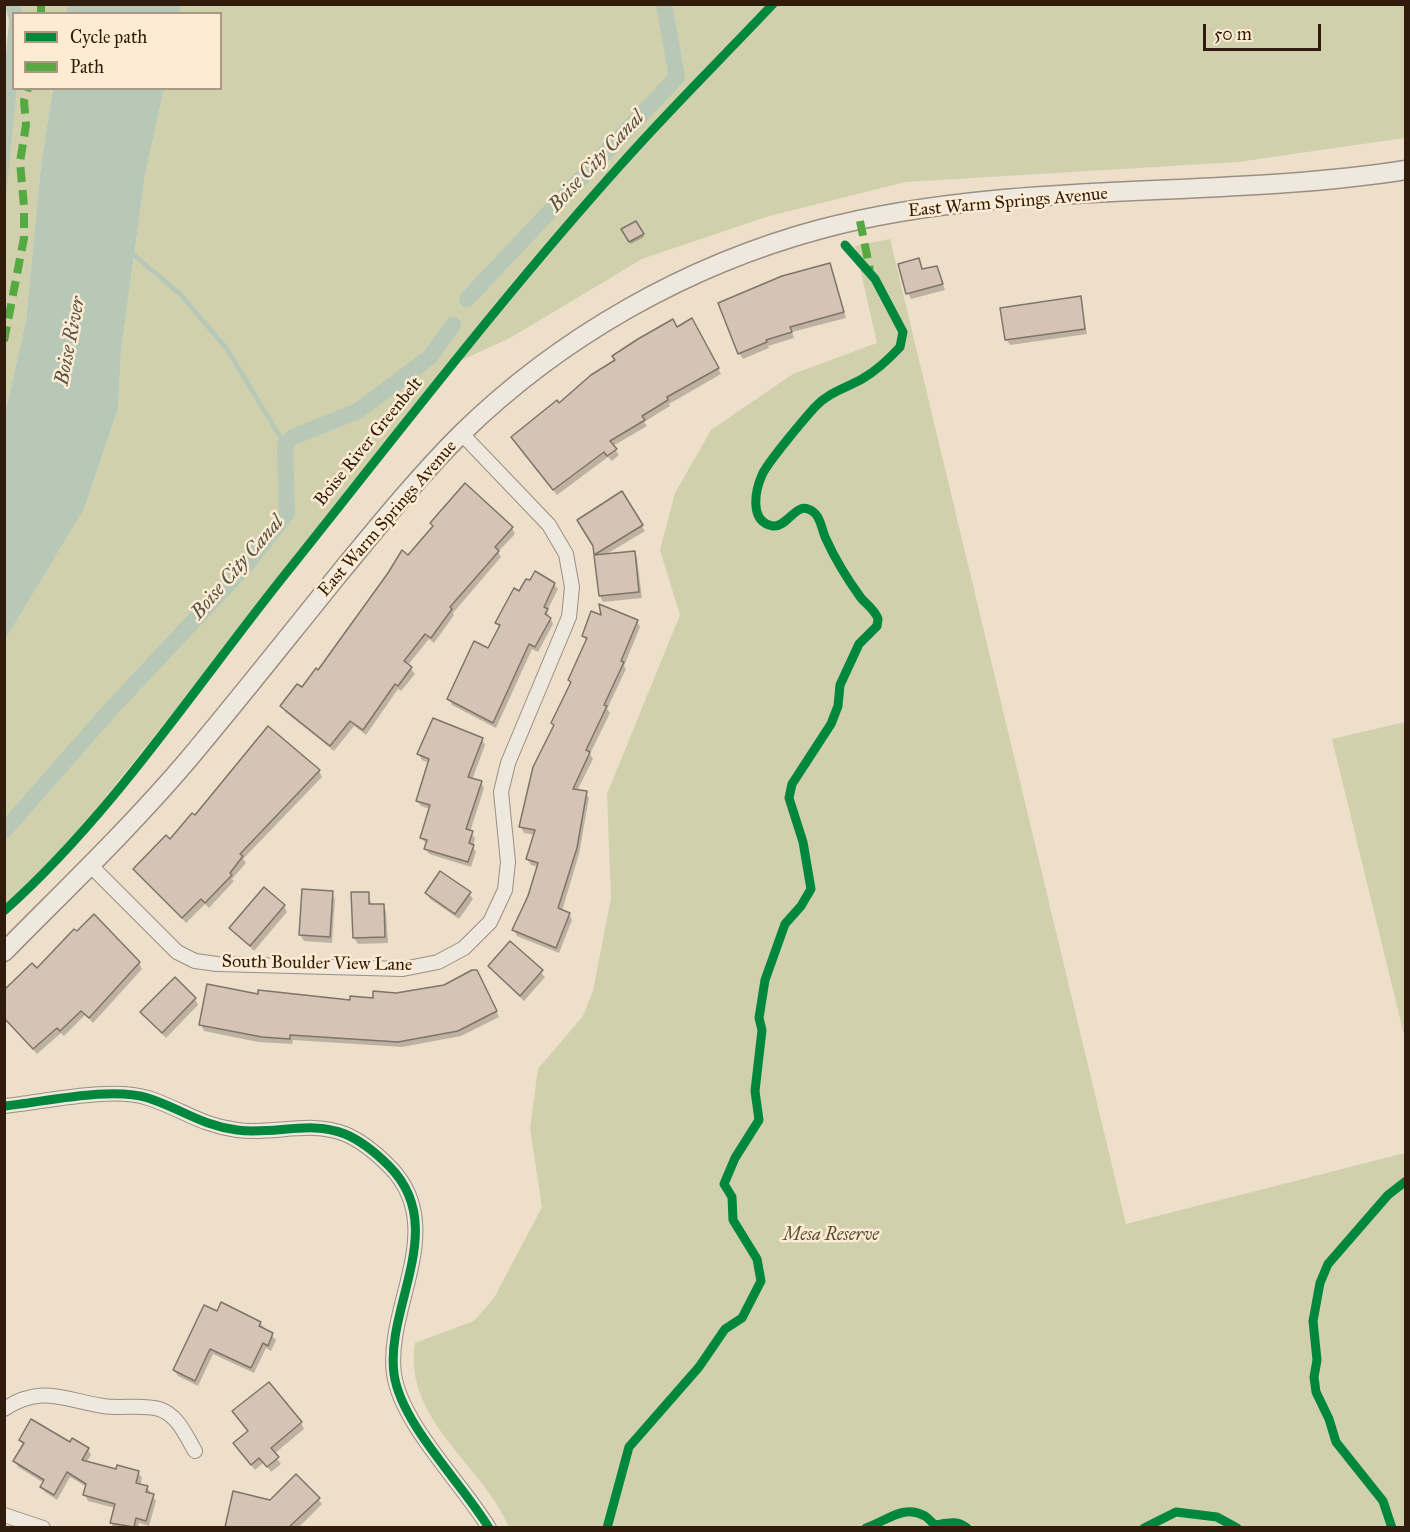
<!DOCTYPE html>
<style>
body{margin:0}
#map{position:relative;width:1410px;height:1532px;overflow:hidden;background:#eddfca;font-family:"IM FELL Great Primer",serif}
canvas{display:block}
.frame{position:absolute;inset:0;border:6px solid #311b0c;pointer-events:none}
.legend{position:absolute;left:12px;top:12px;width:210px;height:78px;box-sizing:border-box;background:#fdecd3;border:2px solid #ab9883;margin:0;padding:8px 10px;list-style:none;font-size:18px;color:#311b0c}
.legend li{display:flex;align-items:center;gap:12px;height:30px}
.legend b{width:30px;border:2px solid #ab9883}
.scale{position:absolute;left:1203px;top:24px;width:118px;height:27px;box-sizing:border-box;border:3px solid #311b0c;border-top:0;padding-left:8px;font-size:18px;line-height:21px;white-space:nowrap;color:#311b0c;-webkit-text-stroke:4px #fdecd3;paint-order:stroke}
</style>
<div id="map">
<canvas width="1410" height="1532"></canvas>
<div class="frame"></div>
<ul class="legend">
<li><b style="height:8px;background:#00873e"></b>Cycle path</li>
<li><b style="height:8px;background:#54a941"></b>Path</li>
</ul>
<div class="scale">50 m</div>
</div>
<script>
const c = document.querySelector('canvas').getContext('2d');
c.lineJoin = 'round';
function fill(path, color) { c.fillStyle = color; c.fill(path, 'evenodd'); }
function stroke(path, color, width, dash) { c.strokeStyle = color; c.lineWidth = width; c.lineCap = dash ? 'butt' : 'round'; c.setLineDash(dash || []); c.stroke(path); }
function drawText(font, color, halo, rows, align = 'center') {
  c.font = font + ' "IM FELL Great Primer",serif'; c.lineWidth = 5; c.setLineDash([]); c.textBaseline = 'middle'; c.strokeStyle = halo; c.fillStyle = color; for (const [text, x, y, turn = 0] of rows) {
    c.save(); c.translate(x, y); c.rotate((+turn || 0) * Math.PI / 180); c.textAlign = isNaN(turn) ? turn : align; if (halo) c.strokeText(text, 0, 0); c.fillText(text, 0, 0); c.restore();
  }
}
fill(new Path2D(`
 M21,5H67L66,14L23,13Z
 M182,5H1405V138L1238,162L906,182L766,217L642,259L510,338L442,369L448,370L38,881L5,911V640L84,509L118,409L121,351L145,175L164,89L220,88V14L180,13Z
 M17,89H53L41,164L26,321L5,414L4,205Z
 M890,239L1126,1224L1405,1153V1527H509C482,1464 403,1420 415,1343L474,1321L494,1298L542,1207L530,1128L538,1069L583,1016L593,991L611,898L607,794L680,615L660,550L675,493L711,430L793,374L877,343L855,246Z
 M1405,722H1406L1405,1039L1332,739Z`), '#d0d0ad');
fill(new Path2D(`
 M5,4L21,5L23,13L14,14V88L17,89L5,205L4,76L9,21Z
 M67,5V4L182,5L180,13H66Z
 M53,89H164L145,175L121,351L118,409L84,509L5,640V414L26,321L41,164Z`), '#b7c8b6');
fill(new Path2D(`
 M636,223L644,237L631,244L623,229Z
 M919,260L923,271L939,273L945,290L911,299L908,293Z
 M830,265L846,318L792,332L794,338L768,346L769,348L743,359L739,353Z
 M1080,298L1087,334L1010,345L1006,339Z
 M691,320L721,374L669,404L670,406L644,422L647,426L613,446L619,455L612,461L608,457L557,495L517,443L559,406Z
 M621,493L645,531L605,555L634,552L637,558L642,598L603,602L600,596L595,546Z
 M512,528L515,534L498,552L501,557L453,613L454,615L434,643L429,639L408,665L415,674L401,691L398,689L366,735L354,726L334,751L285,712L281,706L318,672L408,557Z
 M554,584L558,589L547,611L553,624L538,652L532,649L496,728L452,705L449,699L489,650L500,628L497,623L520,593Z
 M603,617L637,621L640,627L624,666L626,669L607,709L610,713L590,754L593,759L577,791L586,793L589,798L579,854L562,911L569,914L572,920L559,953L517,936L514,930L538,867L531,865L527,859L535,835L524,833L521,827L554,727L552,723L572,684L569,680L587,642L583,636Z
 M482,739L485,745L472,780L481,782L484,788L470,832L475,838L473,847L476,852L471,867L429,854L426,849L427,844L421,838L430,809L421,806L417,801L429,763L422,760L419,754Z
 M319,771L322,777L243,859L246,863L232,879L234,881L209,908L205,904L186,923L135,869L195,817Z
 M332,893L335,899L332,943L304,941L300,935Z
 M368,893L372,906L383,905L386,911L388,943L358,944L354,938Z
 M469,893L473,899L459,919L430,899L426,894Z
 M284,906L287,912L254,951L231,928Z
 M510,943L545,977L524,1001L489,967Z
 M139,963L142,969L93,1023L85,1015L64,1036L61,1033L37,1054L4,1018L37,970Z
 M480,978L499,1017L461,1036L402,1047L293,1040L292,1044L258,1042L204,1031L201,1025L259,996L351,1001L374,1000Z
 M195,999L198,1005L166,1038L142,1012Z
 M218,1313L260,1323L276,1340L271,1351L266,1348L254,1373L213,1354L198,1386L178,1376L174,1370Z
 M301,1423L304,1429L274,1454L281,1464L271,1472L264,1462L255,1470L238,1449Z
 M20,1440L71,1444L88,1449L91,1455L86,1463L117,1471L138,1472L142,1478L140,1486L147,1487L156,1501L149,1526L139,1523L138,1528H114L111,1523L115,1508L88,1501L85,1495L87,1487L70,1477L57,1500L45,1492L42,1487L44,1483L18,1467L15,1461L24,1446Z
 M234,1493L270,1501L318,1499L322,1504L298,1528H227Z`), '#0003');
stroke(new Path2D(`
 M133,254L181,295L227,349L285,445`), '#b7c8b6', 4.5);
stroke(new Path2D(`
 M467,299L677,77L664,4
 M4,831L111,709L248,563L287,513L285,445L293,437L358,411L430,357L453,325`), '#b7c8b6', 16);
const building = new Path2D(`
 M636,221L644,234L629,242L621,229Z
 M919,258L922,269L937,266L943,284L906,294L898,264Z
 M830,263L844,312L790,327L792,332L766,340L767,342L738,354L718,303L782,276Z
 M1081,296L1085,329L1005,340L1000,308Z
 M692,318L719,368L667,397L668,400L642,416L645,420L610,441L617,449L607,456L604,452L553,490L511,437L557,400L559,403L591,375L615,360L612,356L638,339L673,319L677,327Z
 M465,483L513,527L495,547L499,551L450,607L452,609L431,638L425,634L404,661L412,667L398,686L395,684L363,730L350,721L330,746L280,706L297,684L302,687L316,668L318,670L388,573L402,550L408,555L433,526L430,523Z
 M622,491L643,525L594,555L593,546L577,520Z
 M635,551L639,592L599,596L594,555Z
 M535,571L555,583L544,607L548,609L545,614L551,618L535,647L529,644L493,723L447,699L474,641L488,648L500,625L495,623L514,588L519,591L526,579L530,580Z
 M599,604L638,620L621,661L624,662L604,705L607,706L586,750L590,752L573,789L587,791L577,848L558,908L570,913L556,948L512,930L528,896L538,863L526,859L535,830L519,827L533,767L554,725L551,723L571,682L568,680L587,638L582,636L591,611L601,615Z
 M433,718L483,738L468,777L482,781L466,829L473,831L469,843L474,845L468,862L424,849L427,840L420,838L430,805L416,801L429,759L417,754Z
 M268,726L320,770L240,854L243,856L230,873L232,875L205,903L201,899L182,918L133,869L166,835L170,839L192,813L195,815Z
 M440,871L471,892L455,914L425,893Z
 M264,887L285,905L250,946L229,928Z
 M302,889L333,891L330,937L299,935Z
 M351,892H369V904H384L385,937L353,938Z
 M94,914L140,962L89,1018L81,1011L60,1031L57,1028L33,1049L4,1018V990L32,963L37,968L74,929L77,931Z
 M510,941L543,970L520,996L488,966Z
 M472,970H477L497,1011L458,1031L398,1042L290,1035V1039L262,1037L199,1025L207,984L258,994V990L350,1000V996L373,998V991L396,993L444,985Z
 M175,977L196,998L162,1033L140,1012Z
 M221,1302L261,1322L259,1326L273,1333L268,1346L263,1343L251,1368L210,1349L195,1381L173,1370L204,1305L217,1311Z
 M269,1382L302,1422L271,1448L279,1457L267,1467L259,1458L251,1465L233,1443L248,1431L232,1411Z
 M31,1419L70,1442L72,1438L89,1448L82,1460L116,1469L117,1465L139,1471L136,1483L148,1486L146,1492L154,1494L146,1521L136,1518L134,1527L110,1523L115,1504L83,1495L86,1484L67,1472L54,1495L40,1487L44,1480L13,1461L24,1443L19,1440Z
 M296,1474L320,1498L289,1527H225L233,1491L270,1500Z`);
fill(building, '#d5c3b6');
stroke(building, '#7f7468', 1.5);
const minor = new Path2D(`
 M90,865L177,952L195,961L217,964L403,969L438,962L464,948L490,922L505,890L508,862L501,792L508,763L569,617L572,587L566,554L549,525L462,434
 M4,1106C44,1102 112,1086 148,1098C182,1109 200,1125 237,1130C273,1135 311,1120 345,1134C362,1141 377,1154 389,1166C450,1227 385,1306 394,1374C401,1424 462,1483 489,1528
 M4,1409C42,1384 64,1400 103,1406C121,1409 142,1404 159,1409C178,1415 186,1436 195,1451
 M4,1515L43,1528`);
const tertiary = new Path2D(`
 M4,952C66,889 130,828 187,761C240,698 291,633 343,569C381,523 419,476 461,434C560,337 687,265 821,229C1010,179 1213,200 1406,170`);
stroke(minor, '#9a8f81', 16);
stroke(tertiary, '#9a8f81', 21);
stroke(minor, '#efe8de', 14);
stroke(tertiary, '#efe8de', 18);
stroke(new Path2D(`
 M41,14V4
 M860,221L870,270
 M4,341L24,238V206L20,162L26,125L24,101L28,88`), '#54a941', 8, [15, 8]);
stroke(new Path2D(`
 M4,911C112,815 197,684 287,572C398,433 506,292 625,160C672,107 724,56 773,4
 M4,1106C44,1102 112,1086 148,1098C182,1109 200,1125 237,1130C273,1135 311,1120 345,1134C362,1141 377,1154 389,1166C450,1227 385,1306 394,1374C401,1424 462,1483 489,1528
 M607,1528L629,1447L699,1367L725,1329L742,1318L761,1281L757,1259L733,1220L732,1197L724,1184L735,1158L759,1120L755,1091L762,1030L759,1018L765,980L785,924L801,906L811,889L803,842L789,798L792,784L831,724L838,706L840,685L859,644L877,626L878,619C875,610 867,605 861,598C848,580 835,559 826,539C821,529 821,513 808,509C795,504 786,528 773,526C749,522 755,491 762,475C767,463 805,418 815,407C829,392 846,388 862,379C876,371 889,359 900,347L903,332L875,279L845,245
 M866,1528C887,1521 903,1504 925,1516C930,1519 931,1523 936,1525C948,1523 957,1520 967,1528
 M1144,1528L1176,1512L1217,1517L1237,1528
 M1392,1528L1383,1501L1336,1442L1329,1419L1316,1392L1314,1377L1317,1360L1313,1321L1320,1283L1328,1264L1388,1195L1406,1181`), '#00873e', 9);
drawText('18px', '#311b0c', '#fdecd3', [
 ["East Warm Springs Avenue",1008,203,-5],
 ["Boise River Greenbelt",369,442,-51],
 ["East Warm Springs Avenue",388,519,-49],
 ["South Boulder View Lane",317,964,1]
]);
drawText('italic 18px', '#5a4e35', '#fdecd3', [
 ["Mesa Reserve",831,1236]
]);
drawText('italic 20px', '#585444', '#fdecd3', [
 ["Boise City Canal",597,162,-47],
 ["Boise River",71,341,-79],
 ["Boise City Canal",238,568,-49]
]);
</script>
